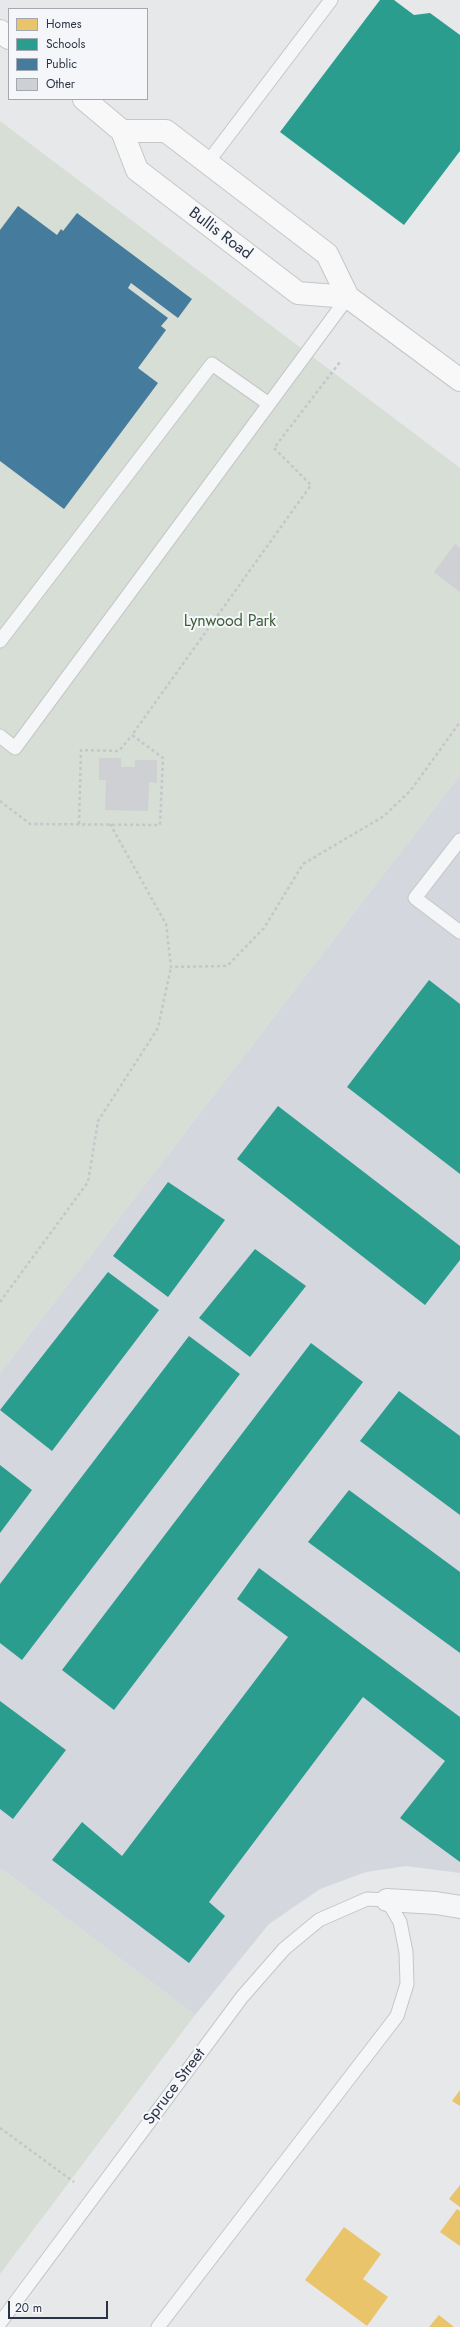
<!DOCTYPE html>
<style>
body{margin:0}
#map{position:relative;width:460px;height:2327px;overflow:hidden;background:#e6e8ea;font-family:Jost,sans-serif}
canvas{display:block}
.legend{position:absolute;left:8px;top:8px;width:140px;height:92px;box-sizing:border-box;background:#f4f6f9;border:1px solid #a4a8b1;margin:0;padding:5px 7px;list-style:none;font-size:12px;color:#2b3445}
.legend li{display:flex;align-items:center;gap:8px;height:20px}
.legend b{width:20px;border:1px solid #a4a8b1}
.scale{position:absolute;left:8px;top:2301px;width:100px;height:18px;box-sizing:border-box;border:2px solid #2b3445;border-top:0;padding-left:5px;font-size:12px;line-height:14px;white-space:nowrap;color:#2b3445;-webkit-text-stroke:3px #f4f6f9;paint-order:stroke}
</style>
<div id="map">
<canvas width="460" height="2327"></canvas>
<ul class="legend">
<li><b style="height:11px;background:#e9c46a"></b>Homes</li>
<li><b style="height:11px;background:#2a9d8f"></b>Schools</li>
<li><b style="height:11px;background:#457b9d"></b>Public</li>
<li><b style="height:11px;background:#ced0d3"></b>Other</li>
</ul>
<div class="scale">20 m</div>
</div>
<script>
const c = document.querySelector('canvas').getContext('2d');
c.lineJoin = 'round';
function fill(path, color) { c.fillStyle = color; c.fill(path, 'evenodd'); }
function stroke(path, color, width, dash) { c.strokeStyle = color; c.lineWidth = width; c.lineCap = dash ? 'butt' : 'round'; c.setLineDash(dash || []); c.stroke(path); }
function drawText(font, color, halo, rows, align = 'center') {
  c.font = font + ' Jost,sans-serif'; c.lineWidth = 4; c.setLineDash([]); c.textBaseline = 'middle'; c.strokeStyle = halo; c.fillStyle = color; for (const [text, x, y, turn = 0] of rows) {
    c.save(); c.translate(x, y); c.rotate((+turn || 0) * Math.PI / 180); c.textAlign = isNaN(turn) ? turn : align; if (halo) c.strokeText(text, 0, 0); c.fillText(text, 0, 0); c.restore();
  }
}
fill(new Path2D(`
 M460,775V1873L406,1866L366,1872L320,1889L269,1924L195,2015L0,1868V1373Z`), '#d4d7dd');
fill(new Path2D(`
 M0,121L460,468V775L0,1373Z
 M0,1868L195,2015L0,2274Z`), '#d6ded6');
fill(new Path2D(`
 M460,2090V2106L452,2101Z
 M460,2185V2207L449,2199Z
 M457,2209L460,2211V2246L440,2232Z
 M344,2227L381,2254L363,2279L388,2297L367,2326L305,2280Z
 M439,2315L454,2327H429Z`), '#e9c46a');
fill(new Path2D(`
 M380,0H394L414,15L430,13L460,35V151L404,225L280,132Z
 M429,980L460,1004V1174L347,1087Z
 M278,1106L460,1246V1260L425,1305L237,1159Z
 M168,1182L225,1220L168,1297L113,1256Z
 M255,1249L306,1286L250,1357L199,1318Z
 M108,1272L159,1310L52,1451L0,1410Z
 M189,1336L240,1374L22,1660L0,1643V1584Z
 M311,1343L363,1382L114,1710L62,1670Z
 M399,1391L460,1436V1515L360,1441Z
 M0,1465L32,1490L0,1533Z
 M349,1490L460,1572V1653L308,1542Z
 M259,1568L460,1717V1862L400,1818L445,1761L363,1697L209,1902L225,1916L189,1963L52,1860L82,1822L122,1856L288,1637L237,1599Z
 M0,1701L66,1750L13,1819L0,1809Z`), '#2a9d8f');
fill(new Path2D(`
 M18,206L57,235L61,229L63,231L77,213L192,299L178,318L131,283L128,288L168,318L161,326L166,330L138,368L158,383L64,509L0,461V230Z`), '#457b9d');
fill(new Path2D(`
 M455,544L460,548V592L434,572Z
 M99,758H121V767H135V760H157V783L149,782L148,811L105,810L106,780H99Z`), '#ced0d3');
const lane = new Path2D(`
 M208,162L331,0
 M0,641L212,364L269,404
 M0,736L15,748L348,297
 M460,840L415,898L460,932
 M0,2323L242,1997L284,1949L319,1920L367,1899L387,1900L400,1922L406,1952L407,1984L397,2016L158,2327`);
const street = new Path2D(`
 M387,1900L436,1903L460,1907`);
const secondary = new Path2D(`
 M0,31L9,38
 M84,99L122,131L137,170L298,293L348,297
 M122,131H166L327,254L348,297L460,380`);
stroke(lane, '#c4c6c8', 15);
stroke(street, '#c4c6c8', 24);
stroke(secondary, '#c4c6c8', 24);
stroke(new Path2D(`
 M0,801L30,824L160,825L163,758L132,735L311,485L274,448L340,362
 M79,824L81,750L119,751L132,735
 M110,824L166,924L171,967L227,966L264,928L303,864L384,816L411,790L460,722
 M0,1302L88,1182L98,1121L158,1028L171,967
 M0,2128L74,2182`), '#c5c6ca', 2.5, [3, 3]);
stroke(lane, '#f5f6f7', 13);
stroke(street, '#f5f6f7', 22);
stroke(secondary, '#f8f8f8', 22);
drawText('16px', '#2b3445', '#f4f6f9', [
 ["Bullis Road",220,234,37],
 ["Spruce Street",175,2087,-53]
]);
drawText('16px', '#3f6138', '#f4f6f9', [
 ["Lynwood Park",230,622]
]);
</script>
